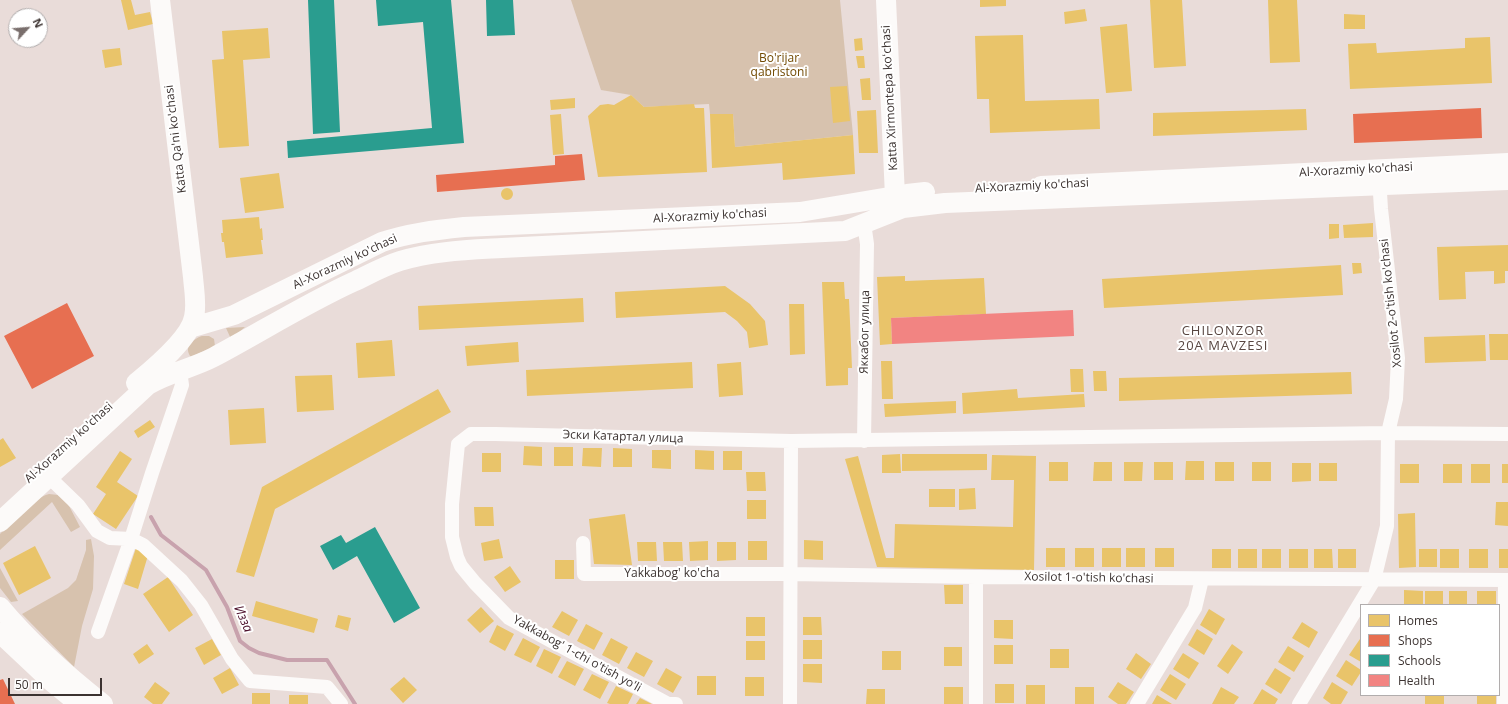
<!DOCTYPE html>
<meta charset="utf-8">
<style>
body{margin:0}
#map{position:relative;width:1508px;height:704px;overflow:hidden;background:#e9dcd9;font-family:"Open Sans",sans-serif}
canvas{display:block}
.legend{position:absolute;left:1360px;top:604px;width:140px;height:92px;box-sizing:border-box;background:#fff;border:1px solid #b1adad;margin:0;padding:5px 7px;list-style:none;font-size:12px;color:#3c3331}
.legend li{display:flex;align-items:center;gap:8px;height:20px}
.legend b{width:20px;border:1px solid #b1adad}
.north{position:absolute;left:8px;top:8px;width:40px;height:40px;box-sizing:border-box;background:#fff;border:1px solid #b1adad;border-radius:50%;rotate:64deg;font-size:11px;font-weight:700;line-height:16px;text-align:center;color:#3c3331}
.north::after{content:'';display:block;margin:auto;width:14px;height:18px;background:#796e6c;clip-path:polygon(50% 0,100% 100%,50% 72%,0 100%)}
.scale{position:absolute;left:8px;top:678px;width:94px;height:18px;box-sizing:border-box;border:2px solid #3c3331;border-top:0;padding-left:5px;font-size:12px;line-height:14px;white-space:nowrap;color:#3c3331;-webkit-text-stroke:3px #fff;paint-order:stroke}
</style>
<div id="map">
<canvas width="1508" height="704"></canvas>
<ul class="legend">
<li><b style="height:11px;background:#e9c46a"></b>Homes</li>
<li><b style="height:11px;background:#e76f51"></b>Shops</li>
<li><b style="height:11px;background:#2a9d8f"></b>Schools</li>
<li><b style="height:11px;background:#f28482"></b>Health</li>
</ul>
<div class="north">N</div>
<div class="scale">50 m</div>
</div>
<script>
const c = document.querySelector('canvas').getContext('2d');
c.lineJoin = 'round';
function fill(path, color) { c.fillStyle = color; c.fill(path, 'evenodd'); }
function stroke(path, color, width, dash) { c.strokeStyle = color; c.lineWidth = width; c.lineCap = dash ? 'butt' : 'round'; c.setLineDash(dash || []); c.stroke(path); }
function drawText(font, color, halo, rows, align = 'center') {
  c.font = font + ' "Open Sans",sans-serif'; c.lineWidth = 4; c.setLineDash([]); c.textBaseline = 'middle'; c.strokeStyle = halo; c.fillStyle = color; for (const [text, x, y, turn = 0] of rows) {
    c.save(); c.translate(x, y); c.rotate((+turn || 0) * Math.PI / 180); c.textAlign = isNaN(turn) ? turn : align; if (halo) c.strokeText(text, 0, 0); c.fillText(text, 0, 0); c.restore();
  }
}
fill(new Path2D(`
 M571,0H840L853,135L735,147L733,114H710L709,104L644,107L631,95L601,90Z
 M245,327L231,339L226,328Z
 M202,336H209L214,339L215,346L191,357C183,347 193,339 202,336Z
 M49,494L58,495L65,498L80,527L71,532L52,502L0,550V534C13,522 32,498 49,494Z
 M91,539L94,556L93,589L82,626L74,667L22,614L68,588L76,580L86,550V540Z
 M0,568L18,601L11,602L0,588Z`), '#d7c2ae');
fill(new Path2D(`
 M121,0H131L135,15L150,12L153,24L128,30Z
 M980,0H1006V6L980,7Z
 M1150,0H1182L1186,66L1154,68Z
 M1268,0H1297L1300,62L1270,63Z
 M1085,9L1087,21L1065,24L1064,12Z
 M1344,14L1365,15V29H1344Z
 M1127,24L1132,91L1106,93L1100,27Z
 M268,28L270,58L243,60L249,146L219,148L212,60L224,59L222,31Z
 M1023,35L1025,101L1099,99L1100,129L990,133L989,99H977L975,36Z
 M1490,37L1492,83L1350,89L1348,44L1376,43L1377,53L1465,48V38Z
 M862,38L863,50L855,51L854,39Z
 M120,48L122,65L105,68L102,50Z
 M856,56H864L865,68H858Z
 M870,78L871,100H862L860,79Z
 M847,86L850,121L833,123L830,87Z
 M631,95L644,107L694,104L695,108H704L707,172L598,177L588,116L600,105L608,104L614,105Z
 M575,98V108L551,110L550,100Z
 M1306,109L1307,130L1153,136V113Z
 M876,110L878,153H859L857,111Z
 M561,114L564,154L553,155L550,115Z
 M710,114H733L735,147L853,135L855,174L783,180L782,163L712,168Z
 M279,173L284,208L245,213L240,178Z
 M501 194a6 6 0 1 1 12 0a6 6 0 1 1-12 0Z
 M259,217L260,229L262,228L263,240H261L263,254L226,258L224,242H222L221,233H223L222,220Z
 M1373,223V237L1344,238L1343,225Z
 M1329,224H1339V238L1329,239Z
 M1508,245V271H1505V283L1494,284V271L1465,272L1466,299L1439,300L1437,247Z
 M1352,263H1361L1362,273L1353,274Z
 M1341,265L1343,295L1104,308L1102,279Z
 M905,276V281L984,278L986,314L891,318L892,344L880,345L877,277Z
 M822,282H844L845,299H849L852,368H848V385L826,386Z
 M725,286L750,304L765,321L768,345L749,348L747,332L737,321L725,312L616,318L615,292Z
 M583,298L584,322L419,330L418,306Z
 M789,304H804L805,354L790,355Z
 M1489,334H1508V360H1490Z
 M1485,335L1486,361L1425,363L1424,337Z
 M392,340L395,376L358,378L356,343Z
 M518,342L519,362L467,366L465,346Z
 M881,361H892L893,399H882Z
 M692,362L693,388L527,396L526,370Z
 M741,362L743,395L719,397L717,364Z
 M1070,369H1083L1084,392H1071Z
 M1093,371H1106L1107,391H1094Z
 M1351,372L1352,394L1119,401V378Z
 M332,375L334,410L297,412L295,376Z
 M438,389L451,412L275,509L254,577L236,572L262,487Z
 M1017,389L1018,398L1084,394L1085,407L963,414L962,393Z
 M956,401V413L885,417L884,404Z
 M264,408L266,443L230,445L228,410Z
 M150,420L155,427L138,438L134,431Z
 M3,438L16,458L0,467V440Z
 M524,446L542,447V466L523,465Z
 M554,447H573V466H554Z
 M583,448H602L601,467L582,466Z
 M613,448L632,449V467H613Z
 M652,450H671V469L652,468Z
 M695,450L714,451V470L695,469Z
 M120,451L132,459L117,482L138,496L116,529L93,514L106,494L96,487Z
 M723,451H742V470H723Z
 M482,453H501V472H482Z
 M900,454L901,473H882V455Z
 M902,454H987V470L902,471Z
 M992,455L1036,456L1034,570L877,567L845,459L858,456L886,558H894L895,524L1013,527L1014,480H991Z
 M1186,461H1204V480H1185Z
 M1049,462H1068V481H1049Z
 M1094,462H1112V481H1093Z
 M1124,462H1143L1142,481H1124Z
 M1154,462H1173V480H1154Z
 M1215,462H1234V481H1215Z
 M1252,462H1271V481H1252Z
 M1292,463H1311V481L1292,482Z
 M1319,463H1337V481H1319Z
 M1400,464H1419V483H1400Z
 M1443,464H1462V483H1443Z
 M1471,464H1490V483H1471Z
 M1502,464H1508V483H1502Z
 M746,472H765L766,491H747Z
 M975,488L976,509L959,510V489Z
 M929,489H955V507H929Z
 M747,500H766V519H747Z
 M1496,502H1508V526L1495,525Z
 M474,507H493L494,526H475Z
 M1415,513L1416,567L1399,568L1398,514Z
 M625,514L632,565L594,564L589,519Z
 M499,539L503,558L484,561L481,543Z
 M804,540L823,541V560L804,559Z
 M708,541V560L690,561L689,542Z
 M748,541H767V560H748Z
 M637,542H656L657,561H638Z
 M663,542H682L683,561H664Z
 M717,542H736V560L717,561Z
 M35,546L51,578L19,595L3,563Z
 M136,548L149,552L138,589L124,584Z
 M1046,548H1065V567H1046Z
 M1075,548H1094V567H1075Z
 M1102,548H1121V567H1102Z
 M1126,548H1145V567H1126Z
 M1155,548H1174V567H1155Z
 M1212,549H1231V568H1212Z
 M1238,549H1257V568H1238Z
 M1262,549H1281V568H1262Z
 M1289,549H1308V568H1289Z
 M1314,549H1332L1333,568H1314Z
 M1338,549H1356V568H1338Z
 M1419,549H1437V567H1419Z
 M1440,549H1459V568H1440Z
 M1469,549H1488V568H1469Z
 M1499,549H1508V568H1499Z
 M555,560H574V579H555Z
 M510,566L521,582L505,592L494,577Z
 M168,577L193,615L169,632L143,594Z
 M944,585H963V604H945Z
 M1404,590L1423,591V605H1404Z
 M1425,591H1443V605H1425Z
 M1449,591H1467V605H1449Z
 M1477,591H1496V605H1477Z
 M256,601L318,619L314,633L252,616Z
 M481,607L494,621L480,633L467,620Z
 M1209,609L1225,619L1216,635L1200,625Z
 M562,611L578,620L569,636L552,627Z
 M338,615L351,618L348,631L335,627Z
 M746,617H765V636H746Z
 M803,617H821L822,635H803Z
 M994,620H1013V639L994,638Z
 M1302,622L1318,632L1309,648L1292,638Z
 M586,624L603,633L594,650L577,641Z
 M497,625L514,634L505,651L489,642Z
 M1197,629L1213,639L1204,655L1188,645Z
 M523,638L540,647L531,663L514,655Z
 M611,638L628,647L619,664L602,655Z
 M212,639L221,655L204,665L195,648Z
 M1360,639L1361,640V662L1349,655Z
 M803,640H822V659H803Z
 M746,641H765V660H746Z
 M147,644L154,654L139,664L133,654Z
 M1232,644L1243,652L1228,674L1217,666Z
 M994,645H1013V664H994Z
 M1288,646L1304,656L1294,672L1278,662Z
 M944,647H962V666H944Z
 M544,649L561,657L552,674L536,666Z
 M1050,649H1069V668H1050Z
 M882,651H901V670H882Z
 M636,652L653,661L644,677L627,668Z
 M1136,653L1151,664L1141,679L1126,669Z
 M1183,653L1199,663L1189,679L1173,669Z
 M1346,660L1361,670V672L1352,686L1336,676Z
 M567,661L584,669L575,686L558,677Z
 M803,664H822V683L803,682Z
 M230,668L239,685L222,694L213,678Z
 M666,668L682,677L673,693L657,684Z
 M1275,668L1291,678L1281,694L1265,684Z
 M592,674L609,682L600,699L583,690Z
 M1170,674L1186,684L1176,700L1160,690Z
 M697,676H716V695H697Z
 M404,677L417,690L403,703L390,689Z
 M745,677H764V696H745Z
 M155,682L170,693L162,704H153L144,697Z
 M1118,682L1134,692L1126,704H1118L1108,697Z
 M1332,682L1348,692L1341,704H1331L1323,698Z
 M995,684H1014V703H995Z
 M1026,685H1045V704H1026Z
 M616,686L633,694L628,704H610L607,703Z
 M944,687H963V704H944Z
 M1075,687H1094V704H1075Z
 M1221,687L1239,697L1234,704H1212Z
 M867,689H885V704H866Z
 M1262,689L1278,699L1275,704H1253Z
 M252,693H270V704H252Z
 M289,695H308V704H289Z
 M1157,695L1172,704H1152Z
 M1425,695H1444V704H1425Z
 M1477,695H1496V704H1477Z
 M640,698L652,704H636Z`), '#e9c46a');
fill(new Path2D(`
 M1481,108L1482,138L1354,143L1353,114Z
 M582,154L585,180L437,192L436,175L555,165V156Z
 M67,303L94,356L32,389L4,336Z
 M3,679L15,704H0V680Z`), '#e76f51');
fill(new Path2D(`
 M308,0H334L340,132L313,134Z
 M376,0H451L464,143L288,158L287,141L432,128L423,22L378,26Z
 M486,0H513L515,35L487,36Z
 M375,527L420,608L394,623L357,556L333,570L320,546L341,535L346,543Z`), '#2a9d8f');
fill(new Path2D(`
 M1073,310L1074,336L892,344L891,318Z`), '#f28482');
stroke(new Path2D(`
 M151,517L161,535L206,570L227,607L240,641L249,648L259,653L287,660H327L355,704`), '#c8a2ad', 4);
stroke(new Path2D(`
 M864,441L867,244L864,223
 M49,477L78,505L97,531L110,538L131,539L143,545L182,581L201,605L232,659L250,681L327,687L341,704
 M583,543L584,574H790L976,577L1508,580
 M98,632L131,539L152,473L182,385L180,371
 M676,704H668L509,618L475,583L461,566L457,557L452,537V504L458,444L471,434H495L791,441L1388,433L1508,434
 M790,704L791,441
 M976,704V577
 M1137,704L1195,608L1202,579
 M1299,704L1374,580L1387,526L1388,433L1396,399L1398,358L1381,209L1379,177
 M1504,704L1505,580`), '#fcfaf9', 14);
stroke(new Path2D(`
 M886,0L895,196L902,206
 M1041,186L1508,163
 M190,328L234,315L382,242C409,233 435,230 464,227L800,212L907,194L925,192
 M136,383C153,369 190,339 194,317C197,305 194,290 193,277L160,0
 M0,522L148,385C168,373 193,368 214,357C261,332 305,304 353,282C368,275 384,266 400,261C433,251 468,250 502,248L845,231L903,208L945,203L1508,180
 M0,607C30,643 66,675 103,704
 M0,633L51,681L79,704`), '#fcfaf9', 20);
drawText('12px', '#714901', '#fff', [
 ["Bo'rijar",779,59],
 ["qabristoni",779,73]
]);
drawText('12px', '#3c3331', '#fff', [
 ["Katta Xirmontepa koʻchasi",890,98,-93],
 ["Katta Qa'ni ko'chasi",176,139,-97],
 ["Al-Xorazmiy ko'chasi",1356,170,-3],
 ["Al-Xorazmiy ko'chasi",1032,186,-3],
 ["Al-Xorazmiy ko'chasi",710,216,-3],
 ["Al-Xorazmiy ko'chasi",345,262,-25],
 ["Xosilot 2-o'tish ko'chasi",1391,303,-96],
 ["Яккабог улица",865,332,-89],
 ["Эски Катартал улица",623,437,2],
 ["Al-Xorazmiy ko'chasi",69,443,-42],
 ["Yakkabog' ko'cha",672,574],
 ["Xosilot 1-o'tish ko'chasi",1089,578,1],
 ["Yakkabog' 1-chi o'tish yo'li",577,654,29]
]);
c.letterSpacing = '1px';
drawText('13px', '#584641', '#fff', [
 ["CHILONZOR",1223,331],
 ["20A MAVZESI",1223,346]
]);
c.letterSpacing = '0px';
drawText('italic 13px', '#4d122d', '#fff', [
 ["Изза",243,619,66]
]);
</script>
